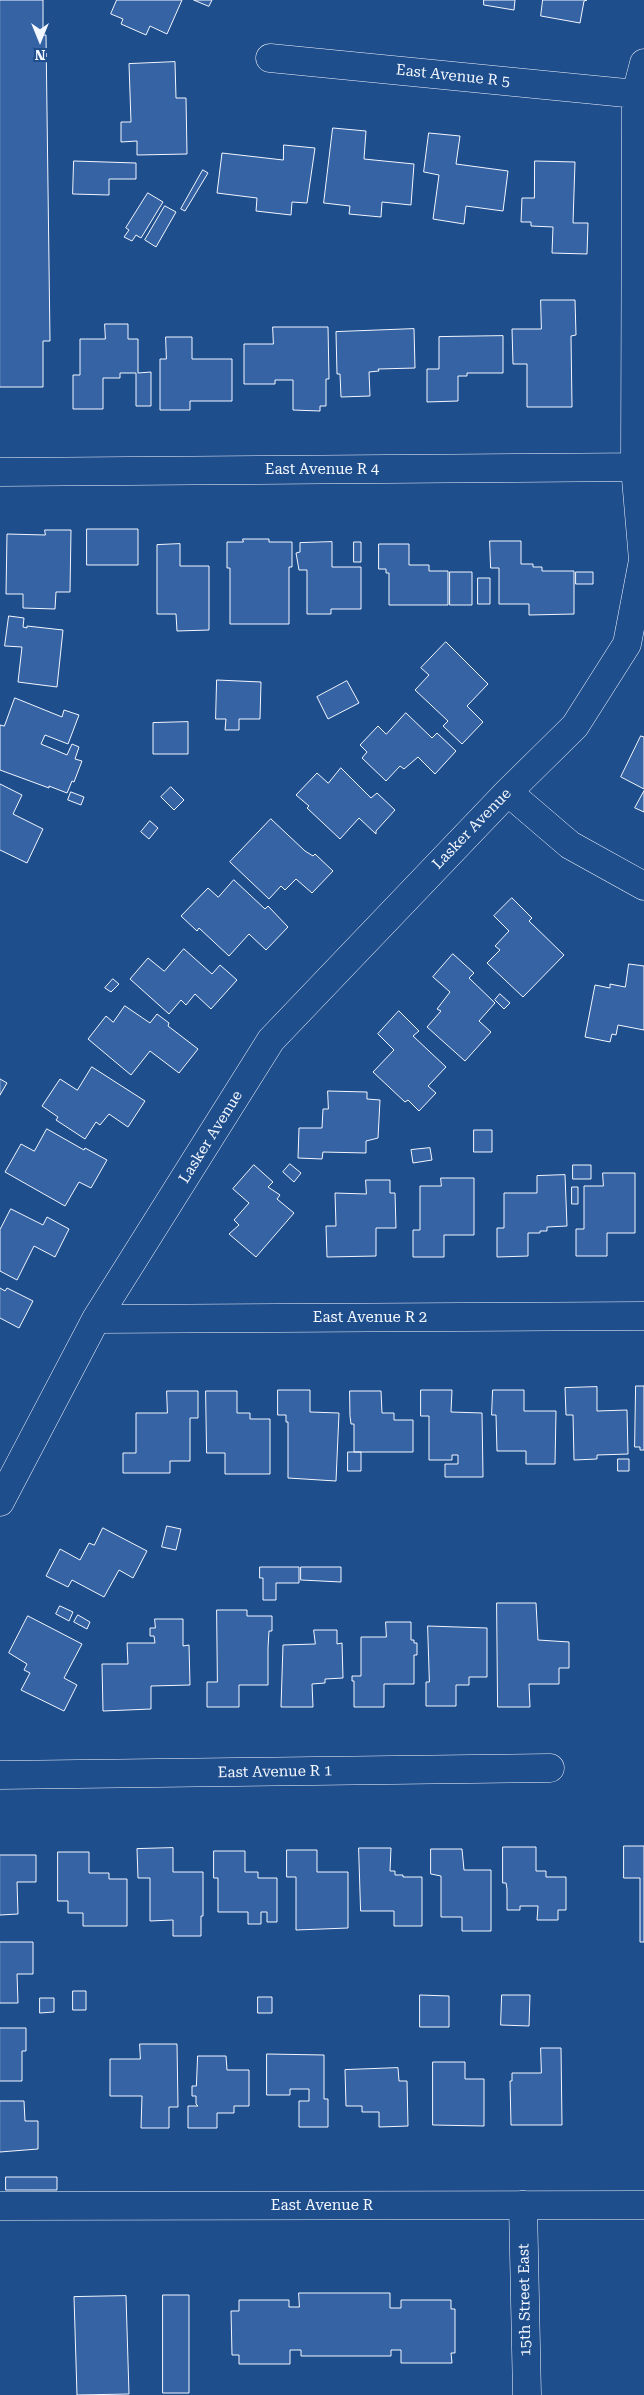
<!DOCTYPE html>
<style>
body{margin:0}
#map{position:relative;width:644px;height:2395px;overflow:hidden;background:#1f4e8c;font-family:"Roboto Serif",serif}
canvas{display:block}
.north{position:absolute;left:15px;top:15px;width:50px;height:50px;-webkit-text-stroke:4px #1f4e8c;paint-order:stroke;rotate:180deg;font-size:14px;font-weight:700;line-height:20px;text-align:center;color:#f2f6ff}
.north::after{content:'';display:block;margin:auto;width:18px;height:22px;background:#f2f6ff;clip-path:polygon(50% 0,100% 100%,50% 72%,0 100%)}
</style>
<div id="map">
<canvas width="644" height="2395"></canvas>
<div class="north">N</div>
</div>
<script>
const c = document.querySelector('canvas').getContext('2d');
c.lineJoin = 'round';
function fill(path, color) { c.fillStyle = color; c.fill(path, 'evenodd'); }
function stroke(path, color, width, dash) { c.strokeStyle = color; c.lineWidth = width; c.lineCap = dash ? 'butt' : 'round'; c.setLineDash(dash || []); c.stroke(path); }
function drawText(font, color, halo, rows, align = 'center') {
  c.font = font + ' "Roboto Serif",serif'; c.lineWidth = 4; c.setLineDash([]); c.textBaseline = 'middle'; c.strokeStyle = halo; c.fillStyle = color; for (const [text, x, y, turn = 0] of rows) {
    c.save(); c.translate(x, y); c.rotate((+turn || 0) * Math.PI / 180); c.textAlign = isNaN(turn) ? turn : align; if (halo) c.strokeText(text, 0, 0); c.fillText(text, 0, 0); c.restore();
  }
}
const building = new Path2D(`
 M0,0H43V35H46L50,341H43V387H0Z
 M117,0H182L167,34L150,26L146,35L121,24L123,19L111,14Z
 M194,0H212L209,6Z
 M484,0H515L514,10L484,5Z
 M543,0H587L584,1L580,23L541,16Z
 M175,62L176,98H186L187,154L137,155V141L121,142V122H131L129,64Z
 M333,128L366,131L364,159L414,164L411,205L382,202L381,217L349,214L350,206L324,203Z
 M429,133L460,136L456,164L508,171L503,211L466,206L464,224L433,219L439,175L424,172Z
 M284,145L315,148L307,203L292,202L291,215L256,211L257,198L217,193L222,153L283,160Z
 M74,161L136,163V179H109V195L73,194Z
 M535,161L575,162L573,223H588L587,254L552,253L553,227L531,226V222H521L522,198H534Z
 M203,170L208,173L185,211L181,209Z
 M148,193L163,202L141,238L136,235L132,241L124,237L129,230L126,228Z
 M165,206L176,212L156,247L145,240Z
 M541,300H575L576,335L571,336L572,407H527V364H513L512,329H541Z
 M105,324H128V339H138V373L151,372V406H136V373H120V378H103V409H73V375H80V339H105Z
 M273,327H328L329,379H326V406H320V411L293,410V380H275V384H244V344H273Z
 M414,329L415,368L378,369L379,371L369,372L370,396L341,397L340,374H337L336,332Z
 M503,336V373H467V376H458V401L427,402V369H439V337Z
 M166,337H192V359H232V401H190V410H160V359H166Z
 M87,529H138V565H87Z
 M45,530H71L70,592H56L55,609L23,608V594H6L7,534L45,535Z
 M243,539H269V542H292V567H289V624H230V568H227V542H243Z
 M490,541H521V564H533V567H542V571H574V614L529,615V604H499V568H491Z
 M332,542V567H361V609H331V614H307V570H299L296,553L300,552V543Z
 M354,542H361V562H354Z
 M180,544V566H209V630L177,631L176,614H157V545Z
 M379,544H409V565H429V571H448V605H389V573H386V569H379Z
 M450,572H472V605H450Z
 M576,572H593V584H576Z
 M478,578H490V604H478Z
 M9,616L24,618L23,627L27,628V626L63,630L57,687L18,682L22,647L5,646Z
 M446,642L488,684L467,706L483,722L462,744L443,726L448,721L415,690L429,675L421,668Z
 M217,680L261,682L260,719H239V730H225L226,719H216Z
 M347,681L359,703L328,719L317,697Z
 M15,698L62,717L64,710L79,715L68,744L45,735L41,744L67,755L72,744L79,747L75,759L82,761L74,782L72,781L67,793L49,786V788L0,770V725L4,726Z
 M406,713L432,738L437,733L456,751L435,774L418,757L404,769L400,766L386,781L362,758L367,752L360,745L378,726L386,734Z
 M188,722V754H153V723Z
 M641,736L644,737V789L621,777Z
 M341,768L371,798L377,793L395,810L376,831V834L359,818L340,839L307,808L309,806L296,795L317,773L328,783Z
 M0,784L22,795L13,814L43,829L27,863L0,850Z
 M171,787L184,800L174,810L161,797Z
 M644,791V812L635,808Z
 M71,792L84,797L81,805L68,800Z
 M271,819L305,851L313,856L315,854L333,871L312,893L296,879L285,890L281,886L269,899L230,862Z
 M150,821L158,828L149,839L141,832Z
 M234,880L265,909L268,906L288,927L266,950L249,934L229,956L199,928L197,931L181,916L208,888L218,897Z
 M512,898L532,918L529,921L564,955L523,997L487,963L500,950L495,946L509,931L494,916Z
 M184,949L212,974L220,965L237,980L211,1009L195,994L186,1005L181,1000L169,1014L130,979L148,958L164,971Z
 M453,954L474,973L469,978L495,1003L479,1021L491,1032L465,1061L427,1027L441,1011L437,1009L450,992L433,977Z
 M629,964L644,966V1030L618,1025L616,1035L612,1034L610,1042L585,1037L595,985L610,988V984L625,987Z
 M113,979L119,984L111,992L105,988Z
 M500,994L510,1003L504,1009L495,1000Z
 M125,1006L150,1023L157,1014L169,1023L168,1026L198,1049L179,1073L150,1051L131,1075L88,1039L106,1016L113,1022Z
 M399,1011L419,1031L413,1036L446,1067L428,1086L436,1093L419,1111L408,1100L405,1102L373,1072L394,1050L378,1034Z
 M92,1067L145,1101L128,1127L109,1114L100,1125L96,1122L85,1139L56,1120L58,1117L42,1106L60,1079L77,1090Z
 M0,1079L7,1083L0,1095Z
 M328,1091L367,1092V1099L380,1100L378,1138L366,1141V1153L323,1152L322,1159L298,1158L299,1128H322L323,1109H328Z
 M47,1129L84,1150L85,1148L107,1160L91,1188L79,1182L65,1206L5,1172L21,1144L34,1151Z
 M474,1130H492V1152H474Z
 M430,1148L432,1160L413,1163L411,1150Z
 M290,1164L301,1173L294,1182L283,1172Z
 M254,1165L273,1182L268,1187L280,1195L277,1199L294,1213L256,1257L229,1234L239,1225L234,1220L249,1203L233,1189Z
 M573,1165H591V1179H573Z
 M603,1173H635V1233H607V1256H576V1229H584V1186H603Z
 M565,1175L567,1226L547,1227V1231H540V1233H528V1256L497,1257V1228H504V1193H537V1176Z
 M441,1178H474V1235H444V1257H413V1230H420V1186H441Z
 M366,1180H390V1193H395L396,1228H376V1256L327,1257L326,1226H336L335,1193L366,1194Z
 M572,1187H578V1204H572Z
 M11,1209L43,1225L47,1217L69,1229L55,1257L34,1246L17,1280L0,1271V1230Z
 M0,1288L5,1291L7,1288L33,1301L19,1328L0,1318Z
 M636,1386H644V1450H640V1447H635Z
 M597,1387V1411L627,1410L628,1454L597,1455V1459L574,1460L573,1415H566L565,1388Z
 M278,1390H310V1412L339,1413L336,1481L288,1478V1422H286V1415H278Z
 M421,1390H452L451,1412L482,1413L483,1477H445V1464H458V1455H452V1460H429V1416H421Z
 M493,1390H524V1411H556L555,1464H526V1451H497L496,1415H492Z
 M167,1391H198V1418H190V1461H170V1473H123V1453H136V1413H167Z
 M206,1391H237V1413H250V1419H270V1474H225V1453H207Z
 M350,1391H381L382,1413H394V1420H413V1452H354V1424H351L350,1416Z
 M348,1452H361V1471H348Z
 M618,1459H629V1471H618Z
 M167,1526L181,1529L176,1550L162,1547Z
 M103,1528L147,1551L133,1578L119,1570L104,1597L72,1580L68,1587L46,1576L60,1549L80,1560L89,1543L94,1545Z
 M260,1567H299V1583H276V1600H263V1578H260Z
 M301,1567H341V1582L301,1580Z
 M497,1603H536L538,1640L569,1642V1668H559V1684H529L530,1707H498Z
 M60,1606L73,1612L69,1621L56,1614Z
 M217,1610H247V1616H272V1631H269L268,1648V1685H239V1707H207V1682H217Z
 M78,1615L90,1622L87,1629L74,1622Z
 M28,1616L82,1644L64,1678L77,1685L64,1711L21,1690L30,1673L24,1670L27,1664L9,1653Z
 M155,1619H183V1646L189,1645L190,1685L151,1686V1709L103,1711L102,1664H128L127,1643H155L154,1636H150V1628H155Z
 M386,1622H411V1640H414V1643H417V1655H414V1684H384V1707H354V1681H352V1676H361V1637H386Z
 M428,1626L487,1628V1677H469V1685H456V1706H426V1682H429Z
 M314,1630H337V1644L342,1643L343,1678L325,1679V1683L312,1684L313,1707H281L283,1645L315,1644Z
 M624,1846H644V1942H640V1878H624Z
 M503,1847H536V1871H546V1877H566V1910H558V1920H537L538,1906H520V1910H507V1889L506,1883H503Z
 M173,1848V1872H203V1916H201V1936H173V1920L150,1921V1878H138L137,1849Z
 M359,1848H391L390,1871H395V1875H403V1877H422V1926H394V1911H361Z
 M431,1849H462L464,1870H491V1931H462V1917H441V1876L431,1874Z
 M287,1850H317V1872H348V1928L296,1930V1877H287Z
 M214,1851H245V1872H258V1878H277V1922H267V1912H261V1924H248V1912H218V1878H214Z
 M58,1852H89V1873H109V1879H127V1926H83V1913H68V1901H58Z
 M0,1855H36V1882H17L18,1914L0,1915Z
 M0,1942H33V1974H17L18,2003H0Z
 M73,1991H86V2010H73Z
 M420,1995L449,1996V2027H420Z
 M502,1995H530L529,2026L501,2025Z
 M258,1997H272V2013H258Z
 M40,1998H54V2012L40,2013Z
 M0,2028H26V2051H22V2081H0Z
 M140,2044H177L178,2107H169V2128H141L142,2096H110V2059H140Z
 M541,2048H561L562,2125H511L510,2081H512V2073H541Z
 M267,2054L324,2055V2099H328V2127H299V2101H309V2089H290V2095H267Z
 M198,2056H226L227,2070H249V2106H234V2113H217V2128H188V2106H198L196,2104V2096H192V2086H196Z
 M433,2062H465V2079H484V2126L433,2125Z
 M398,2068L399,2081H407L408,2126L379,2127V2112H362V2106H346L345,2070Z
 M0,2101H24L25,2121H38V2149L0,2152Z
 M6,2177H57V2190H6Z
 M299,2293H390V2308H401V2300H451V2309H455V2353H451L452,2363H401V2350H391V2356H301V2350H290V2364H239V2355H232L231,2311H239V2300H289V2307H299Z
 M163,2295H189V2393H163Z
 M126,2296L129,2394L77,2395L74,2297Z`);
fill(building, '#3563a3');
stroke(building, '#f2f6ff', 1);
const minor = new Path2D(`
 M270,58L636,94
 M0,472L644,467
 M508,792L570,845L644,886
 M96,1319L644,1316
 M0,1502L96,1319L271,1040L508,792L575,726L627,644L643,560L635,467L636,94L644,63
 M0,1775L550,1768
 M523,2205L527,2395`);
const major = new Path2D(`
 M0,2206L644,2205`);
stroke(minor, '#f2f6ff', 29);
stroke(major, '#f2f6ff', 29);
stroke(minor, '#1f4e8c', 28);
stroke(major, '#1f4e8c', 28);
drawText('15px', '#f2f6ff', '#1f4e8c', [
 ["East Avenue R 5",453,76,6],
 ["East Avenue R 4",322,470],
 ["Lasker Avenue",472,829,-46],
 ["Lasker Avenue",211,1137,-58],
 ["East Avenue R 2",370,1318],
 ["East Avenue R 1",275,1772,-1],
 ["East Avenue R",322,2206],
 ["15th Street East",525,2300,-91]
]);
</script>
